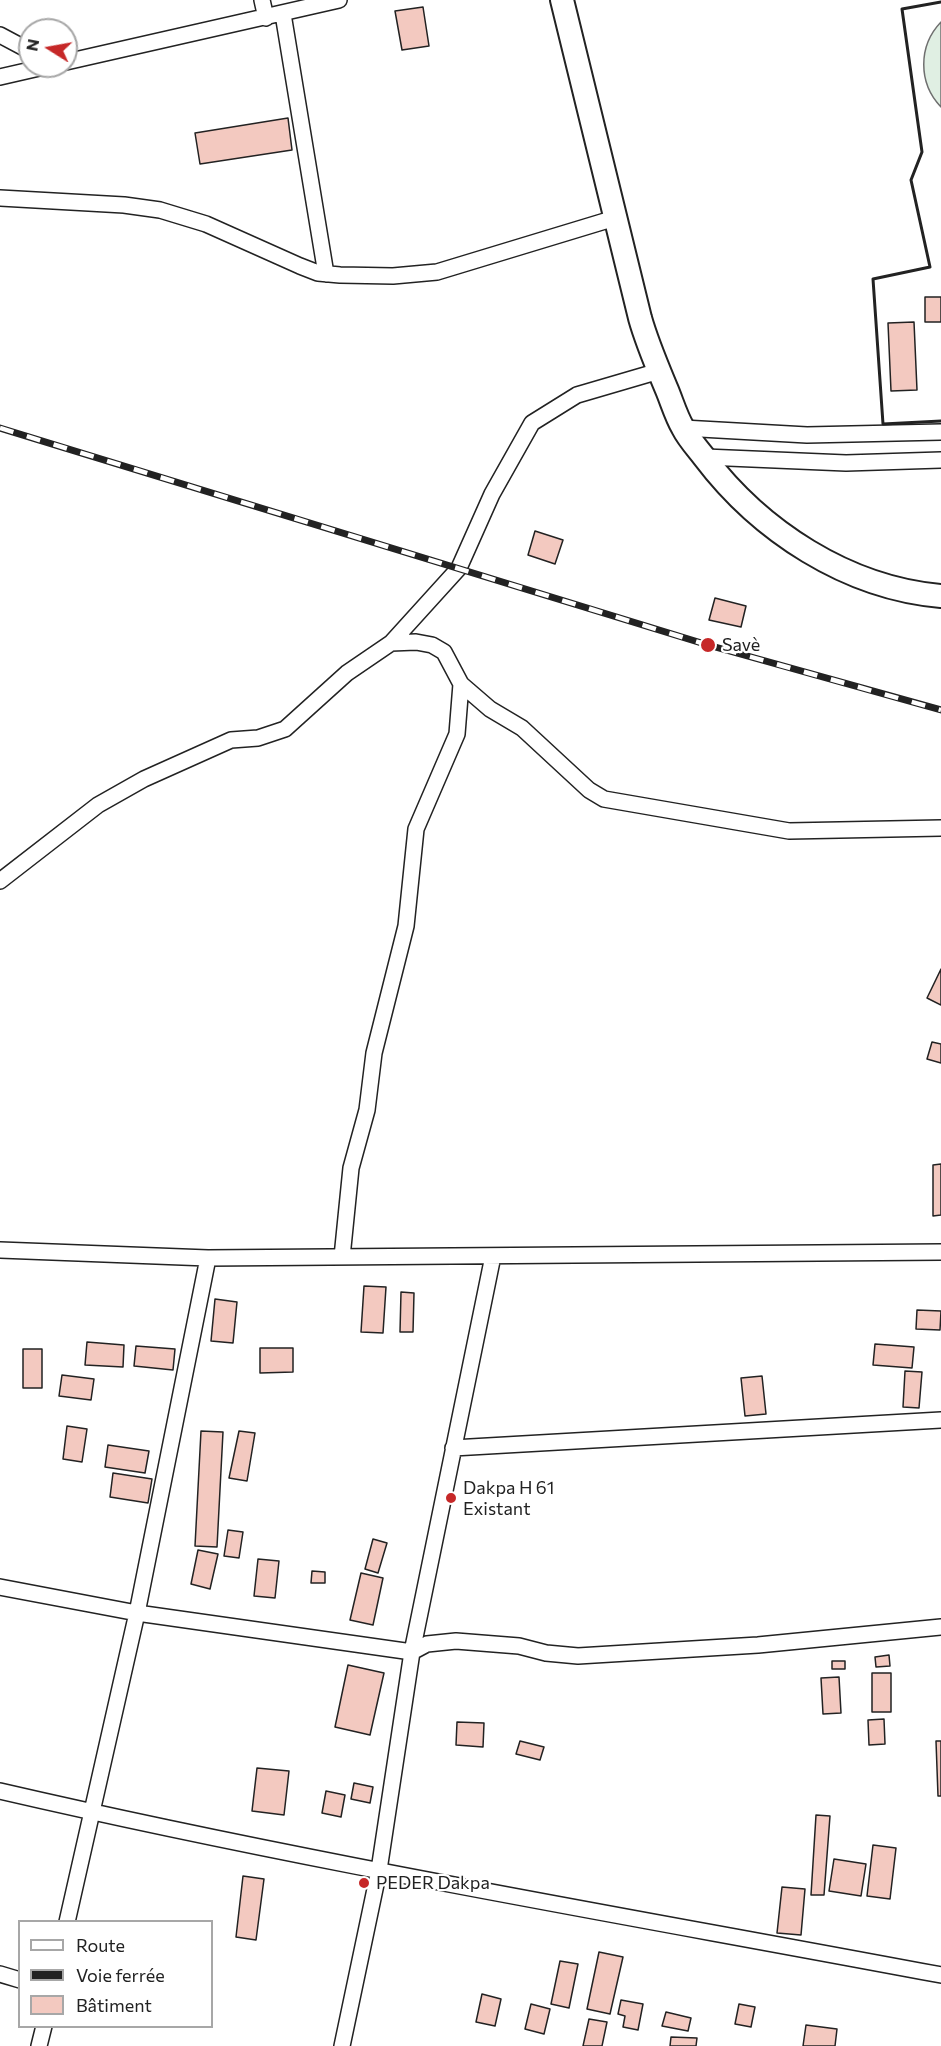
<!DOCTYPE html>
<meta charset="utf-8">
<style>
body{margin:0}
#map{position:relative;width:941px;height:2046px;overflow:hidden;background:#fff;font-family:Commissioner,sans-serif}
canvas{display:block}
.legend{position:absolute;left:18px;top:1920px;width:195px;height:108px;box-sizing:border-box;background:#fff;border:2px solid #a7a7a7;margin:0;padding:8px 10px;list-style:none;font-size:18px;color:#222}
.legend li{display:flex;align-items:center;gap:12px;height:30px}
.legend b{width:30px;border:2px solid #a7a7a7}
.north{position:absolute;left:18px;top:18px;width:60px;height:60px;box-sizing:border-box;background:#fff;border:2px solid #a7a7a7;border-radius:50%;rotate:281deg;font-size:16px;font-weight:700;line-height:24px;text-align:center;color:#222}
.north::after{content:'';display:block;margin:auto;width:21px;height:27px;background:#c62828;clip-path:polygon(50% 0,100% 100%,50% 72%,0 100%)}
</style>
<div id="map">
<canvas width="941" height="2046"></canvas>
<ul class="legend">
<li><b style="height:8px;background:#fff"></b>Route</li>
<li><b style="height:8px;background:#222"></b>Voie ferrée</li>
<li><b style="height:16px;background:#f3c9c0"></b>Bâtiment</li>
</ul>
<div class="north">N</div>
</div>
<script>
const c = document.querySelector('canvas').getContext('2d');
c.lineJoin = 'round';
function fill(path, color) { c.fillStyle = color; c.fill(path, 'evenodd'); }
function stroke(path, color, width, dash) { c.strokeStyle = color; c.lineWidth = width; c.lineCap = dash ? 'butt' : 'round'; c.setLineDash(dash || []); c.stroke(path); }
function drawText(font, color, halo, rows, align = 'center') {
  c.font = font + ' Commissioner,sans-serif'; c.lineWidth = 4.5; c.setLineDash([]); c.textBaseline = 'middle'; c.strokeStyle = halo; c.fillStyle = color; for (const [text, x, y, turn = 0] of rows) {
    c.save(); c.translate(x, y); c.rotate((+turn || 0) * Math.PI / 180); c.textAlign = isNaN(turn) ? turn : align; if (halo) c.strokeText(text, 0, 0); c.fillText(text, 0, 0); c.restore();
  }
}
const green = new Path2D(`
 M941,22V107C918,83 918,46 941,22Z`);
fill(green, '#e0efe3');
stroke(green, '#6f6f6f', 1.5);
const building = new Path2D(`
 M423,7L429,46L402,50L395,11Z
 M288,118L292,150L200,164L195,133Z
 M925,297H941V322H925Z
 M914,322L917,390L891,391L888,323Z
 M535,531L563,540L555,564L528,555Z
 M715,598L746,606L741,627L709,620Z
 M941,969V1005L927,998Z
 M932,1042L941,1044V1063L927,1059Z
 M941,1164V1215L933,1216V1165Z
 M364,1286L386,1287L383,1333L361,1332Z
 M401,1292L414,1293L413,1332H400Z
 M215,1299L237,1302L233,1343L211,1341Z
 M917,1310L941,1311L940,1330L916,1329Z
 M87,1342L124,1345L123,1367L85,1365Z
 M875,1344L914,1347L912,1368L873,1365Z
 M136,1346L175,1349L173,1370L134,1366Z
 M260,1348H293V1372L260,1373Z
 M23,1349H42V1388H23Z
 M905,1371L922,1372L919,1408L903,1407Z
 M62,1375L94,1379L91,1400L59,1396Z
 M762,1376L766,1414L745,1416L741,1378Z
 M67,1426L87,1429L82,1462L63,1459Z
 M201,1431L223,1432L217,1547L195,1546Z
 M239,1431L255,1433L247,1481L229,1478Z
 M108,1445L149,1451L145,1473L105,1467Z
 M113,1473L152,1479L148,1503L110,1497Z
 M228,1530L243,1532L239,1558L224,1556Z
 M373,1539L387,1543L378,1573L365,1569Z
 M198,1550L218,1554L210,1589L191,1584Z
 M258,1559L279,1561L275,1598L254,1596Z
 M312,1571L325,1572V1583H311Z
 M361,1573L383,1578L373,1625L350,1620Z
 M889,1655L890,1666L876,1667L875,1657Z
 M832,1661H845V1669H832Z
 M348,1665L384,1673L370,1735L335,1727Z
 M872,1673H891V1712H872Z
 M839,1677L841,1713L823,1714L821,1678Z
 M884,1719L885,1744L869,1745L868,1720Z
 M457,1722L484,1723L483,1747L456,1745Z
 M520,1741L544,1747L540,1760L516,1754Z
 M936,1741H941V1796H938Z
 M257,1768L289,1771L284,1815L252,1811Z
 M354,1783L373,1787L370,1803L351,1799Z
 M326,1791L345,1795L341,1817L322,1813Z
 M816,1815L830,1816L824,1895H811Z
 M873,1845L896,1848L890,1899L867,1896Z
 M834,1859L866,1864L861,1896L829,1891Z
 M243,1876L264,1879L256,1940L236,1937Z
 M782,1887L805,1889L801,1935L777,1933Z
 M599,1952L623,1957L610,2014L587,2009Z
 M560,1961L578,1964L569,2008L551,2004Z
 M482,1994L501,1999L495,2026L476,2022Z
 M621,2000L643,2004L638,2030L623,2027L625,2016L618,2014Z
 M531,2004L550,2009L544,2034L525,2029Z
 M739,2004L755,2007L751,2027L735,2024Z
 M666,2012L691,2018L688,2031L662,2026Z
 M589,2019L607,2022L602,2046H583Z
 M806,2025L837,2029L835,2046H803Z
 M671,2037L697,2038L696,2046H670Z`);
fill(building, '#f3c9c0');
stroke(building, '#222', 1.5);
const street = new Path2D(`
 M262,0L266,18
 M283,14L326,274
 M0,35L30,51
 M66,62L339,0
 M0,77L48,66
 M0,198L124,205L160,210L206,224L300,266L318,273L340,275L393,276L437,272L615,218
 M683,428L807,435L941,432
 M705,457L846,463L941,460
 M391,643L416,642L432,645L444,652L461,684L490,709L522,728L589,790L604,799L789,831L941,828
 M0,881L98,805L144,779L231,740L258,738L285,729L347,673L391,643L459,568L492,494L532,423L577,395L659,371
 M0,1250L208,1258L941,1252
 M342,1257L351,1168L367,1110L374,1053L406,926L416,829L457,734L461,684
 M453,1448L941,1420
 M0,1587L137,1613L412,1652L427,1644L456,1641L519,1646L546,1653L578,1656L758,1645L941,1627
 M0,1791C311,1863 627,1916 941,1975
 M67,1922L137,1613L208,1258
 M0,1974L20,1980
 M39,2046L44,2026
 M342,2046L379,1870L412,1652L493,1256`);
const primary = new Path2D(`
 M562,0L640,318C647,343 657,366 667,390C672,402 676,416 683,428C688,438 697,448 704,457C760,531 847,588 941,596`);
stroke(street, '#222', 18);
stroke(primary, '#222', 26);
stroke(street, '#fff', 15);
stroke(primary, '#fff', 22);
const rail = new Path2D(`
 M0,428L708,645L941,710`);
stroke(rail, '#222', 7);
stroke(rail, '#fff', 4.5, [14]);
stroke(new Path2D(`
 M941,2L902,9L922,152L911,180L930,267L873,279L883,424L941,421`), '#222', 3);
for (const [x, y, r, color] of [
 [708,645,8,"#c62828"],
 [451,1498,6,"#c62828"],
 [364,1883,6,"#c62828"]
]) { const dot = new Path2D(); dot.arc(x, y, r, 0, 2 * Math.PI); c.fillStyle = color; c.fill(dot); stroke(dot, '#fff', 2); }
drawText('18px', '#222', '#fff', [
 ["Savè",722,645],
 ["Dakpa H 61",463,1488],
 ["Existant",463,1509],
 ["PEDER Dakpa",376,1883]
], 'left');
</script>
